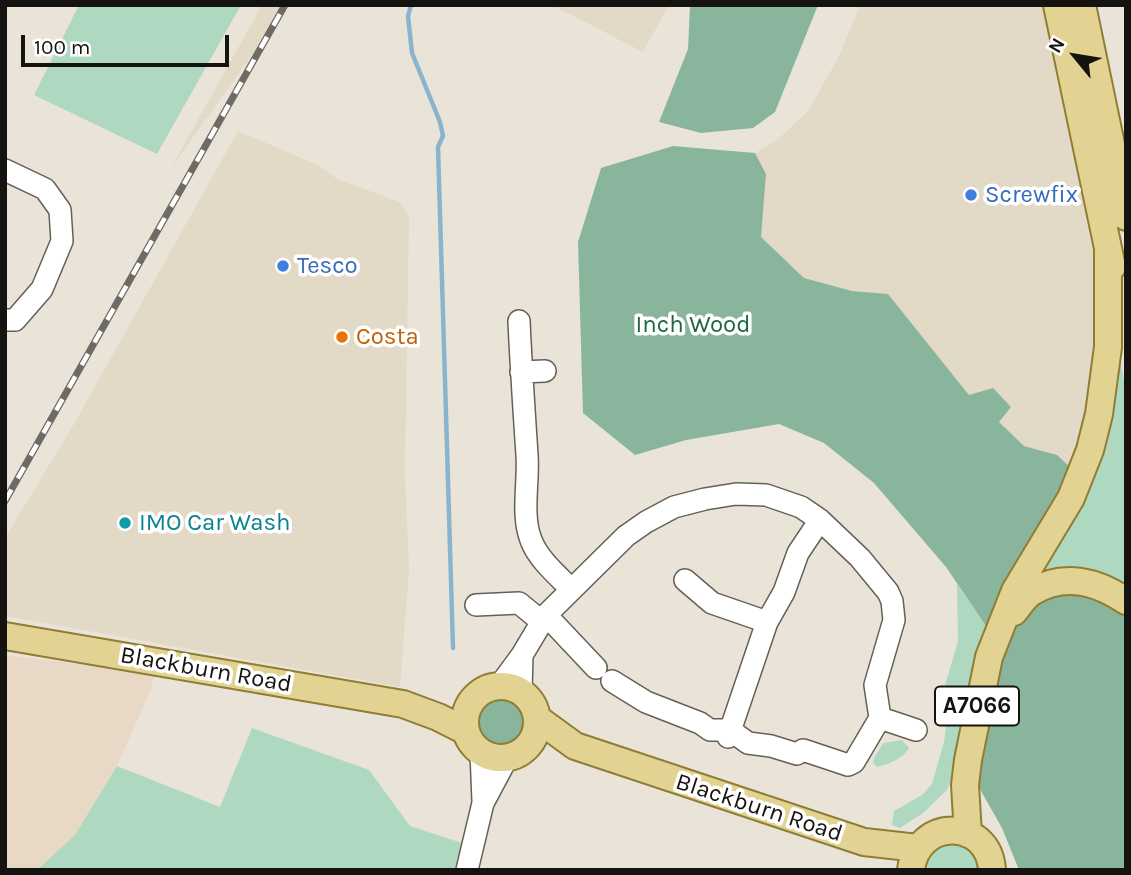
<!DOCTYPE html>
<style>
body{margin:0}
#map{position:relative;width:1131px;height:875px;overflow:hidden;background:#eae4d8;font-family:Karla,sans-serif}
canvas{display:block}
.frame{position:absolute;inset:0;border:7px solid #15130f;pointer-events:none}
.north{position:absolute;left:1040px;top:21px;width:70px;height:70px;-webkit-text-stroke:5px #fff;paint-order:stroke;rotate:300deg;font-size:19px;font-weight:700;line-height:28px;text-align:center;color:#15130f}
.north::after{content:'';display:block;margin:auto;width:24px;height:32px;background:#15130f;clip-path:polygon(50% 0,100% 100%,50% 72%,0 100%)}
.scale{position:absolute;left:21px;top:35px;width:208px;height:32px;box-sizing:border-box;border:4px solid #15130f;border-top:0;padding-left:9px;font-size:21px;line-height:24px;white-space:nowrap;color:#15130f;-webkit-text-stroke:5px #fff;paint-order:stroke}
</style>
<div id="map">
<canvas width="1131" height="875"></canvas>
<div class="frame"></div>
<div class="north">N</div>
<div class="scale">100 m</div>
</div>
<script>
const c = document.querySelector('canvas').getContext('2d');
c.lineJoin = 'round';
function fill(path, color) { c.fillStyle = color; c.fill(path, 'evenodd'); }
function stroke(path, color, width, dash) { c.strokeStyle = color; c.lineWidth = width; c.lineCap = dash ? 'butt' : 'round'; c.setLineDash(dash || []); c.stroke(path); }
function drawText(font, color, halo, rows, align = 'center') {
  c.font = font + ' Karla,sans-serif'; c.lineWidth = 7; c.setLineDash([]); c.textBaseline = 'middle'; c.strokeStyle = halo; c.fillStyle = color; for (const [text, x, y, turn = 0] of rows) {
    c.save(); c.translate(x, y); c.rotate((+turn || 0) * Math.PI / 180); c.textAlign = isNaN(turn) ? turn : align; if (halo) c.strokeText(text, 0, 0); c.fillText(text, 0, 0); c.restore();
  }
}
fill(new Path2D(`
 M262,5H288L171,168Z
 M552,5H669L643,52Z
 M860,5H1045L1088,215L1098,281L1096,386L1071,468L1057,455L1024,446L998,421L1011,407L969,395L888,294L852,291L804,278L761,237L766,174L755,153L777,140L809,110L839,56Z
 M238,131L320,166L337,179L400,202L409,217L405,473L409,571L400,687L5,616V538L74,424Z`), '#e3d9c7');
fill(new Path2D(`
 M5,655L155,674L150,692L117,766L75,835L37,870H5Z`), '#e8d8c6');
fill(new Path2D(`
 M79,5H241L157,154L34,95Z
 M1116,337L1126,391V592L1036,577Z
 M957,584L986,626L968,686L956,766L947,790L923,813L900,828L892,825L894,811L922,795L932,784L944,742L948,710L941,699L958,641Z
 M252,728L369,770L410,826L462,843L455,870H37L75,835L117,766L220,807Z
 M902,740L909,748C904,758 887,765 877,767L873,763L874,758L883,743Z
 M957,835L988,870H915L917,860Z`), '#aed8bf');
fill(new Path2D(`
 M690,5H818L775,112L753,128L701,133L659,122L688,49Z
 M673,146L755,153L766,174L761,237L804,278L852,291L888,294L969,395L993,388L1011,407L999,422L1024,446L1057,455L1071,468L1051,514L1003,590L986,626L946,567L874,483L824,443L779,424L686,440L635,455L583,413L578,242L601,168Z
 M1066,589L1104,596L1126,615V870H1019L1002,828L977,784L999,658L1017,621L1041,599Z
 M490,697L513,698L529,708C530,719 528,726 528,736C522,739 519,744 515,747C502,757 479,740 470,731C471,715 479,706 490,697Z`), '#8ab59d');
stroke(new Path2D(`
 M411,5L408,16L412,53L440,122L443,136L438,147L453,648`), '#8ab4ce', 4.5);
const minor = new Path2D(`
 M5,170L45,189L60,210L62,241L42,289L15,320H5
 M519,321C521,366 524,410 527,455C529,482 521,515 531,540C538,559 557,575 571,589
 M521,372L545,371
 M685,580L712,603L767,622
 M476,605L519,603L541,621
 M546,615L596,668
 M612,681L646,702L700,723L710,730H730L748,743L771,746L797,754
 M500,685L522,655L546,615L626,536L646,522L674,507L705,499L736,494L766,495L801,507L820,520L860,558L888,592L892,601L894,620L875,685L880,718L854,762L848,765L803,750
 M521,691L522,655
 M880,718L916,730
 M728,737L767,622L784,592L798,553L820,520
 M481,752L483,801
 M467,870L483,803L507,758`);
const major = new Path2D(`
 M1057,5L1112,267
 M1082,5L1126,217
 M1014,612C1019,606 1025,596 1032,592C1064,572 1098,582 1126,601
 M5,636L403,704L438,717L466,731
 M465 722a36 36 0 1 1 72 0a36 36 0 1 1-72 0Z
 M538,719L575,746L864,842L918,848
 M968,834L965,785L968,760L989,657L1015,591L1071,498L1090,450L1099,414L1108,347V249
 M911,870C917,817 989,818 992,870`);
stroke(minor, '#656056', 24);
stroke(major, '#8f7d35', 30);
stroke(minor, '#fff', 21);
stroke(major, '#e3d392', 26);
const rail = new Path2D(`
 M5,501L285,5`);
stroke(rail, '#6f6b64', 7);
stroke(rail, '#fff', 4.5, [13]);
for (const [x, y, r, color] of [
 [971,195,7,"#3f7fe0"],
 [283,266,7,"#3f7fe0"],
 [342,337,7,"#e8710a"],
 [125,523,7,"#0f9aa8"]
]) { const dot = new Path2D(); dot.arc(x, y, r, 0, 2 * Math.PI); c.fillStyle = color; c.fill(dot); stroke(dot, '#fff', 2.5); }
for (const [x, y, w] of [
 [977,706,84]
]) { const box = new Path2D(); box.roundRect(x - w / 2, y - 19.5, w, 39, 5); c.fillStyle = '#fff'; c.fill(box); stroke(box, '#15130f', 2); }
drawText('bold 23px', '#15130f', null, [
 ["A7066",977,706]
]);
drawText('24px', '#366cbe', '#fff', [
 ["Screwfix",985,195],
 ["Tesco",297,266]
], 'left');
drawText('24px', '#1e6544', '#fff', [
 ["Inch Wood",693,325]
]);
drawText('24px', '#c56008', '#fff', [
 ["Costa",356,337]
], 'left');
drawText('24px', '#0d838f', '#fff', [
 ["IMO Car Wash",139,523]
], 'left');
drawText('24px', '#15130f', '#fff', [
 ["Blackburn Road",206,670,10],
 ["Blackburn Road",759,808,18]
]);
</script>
